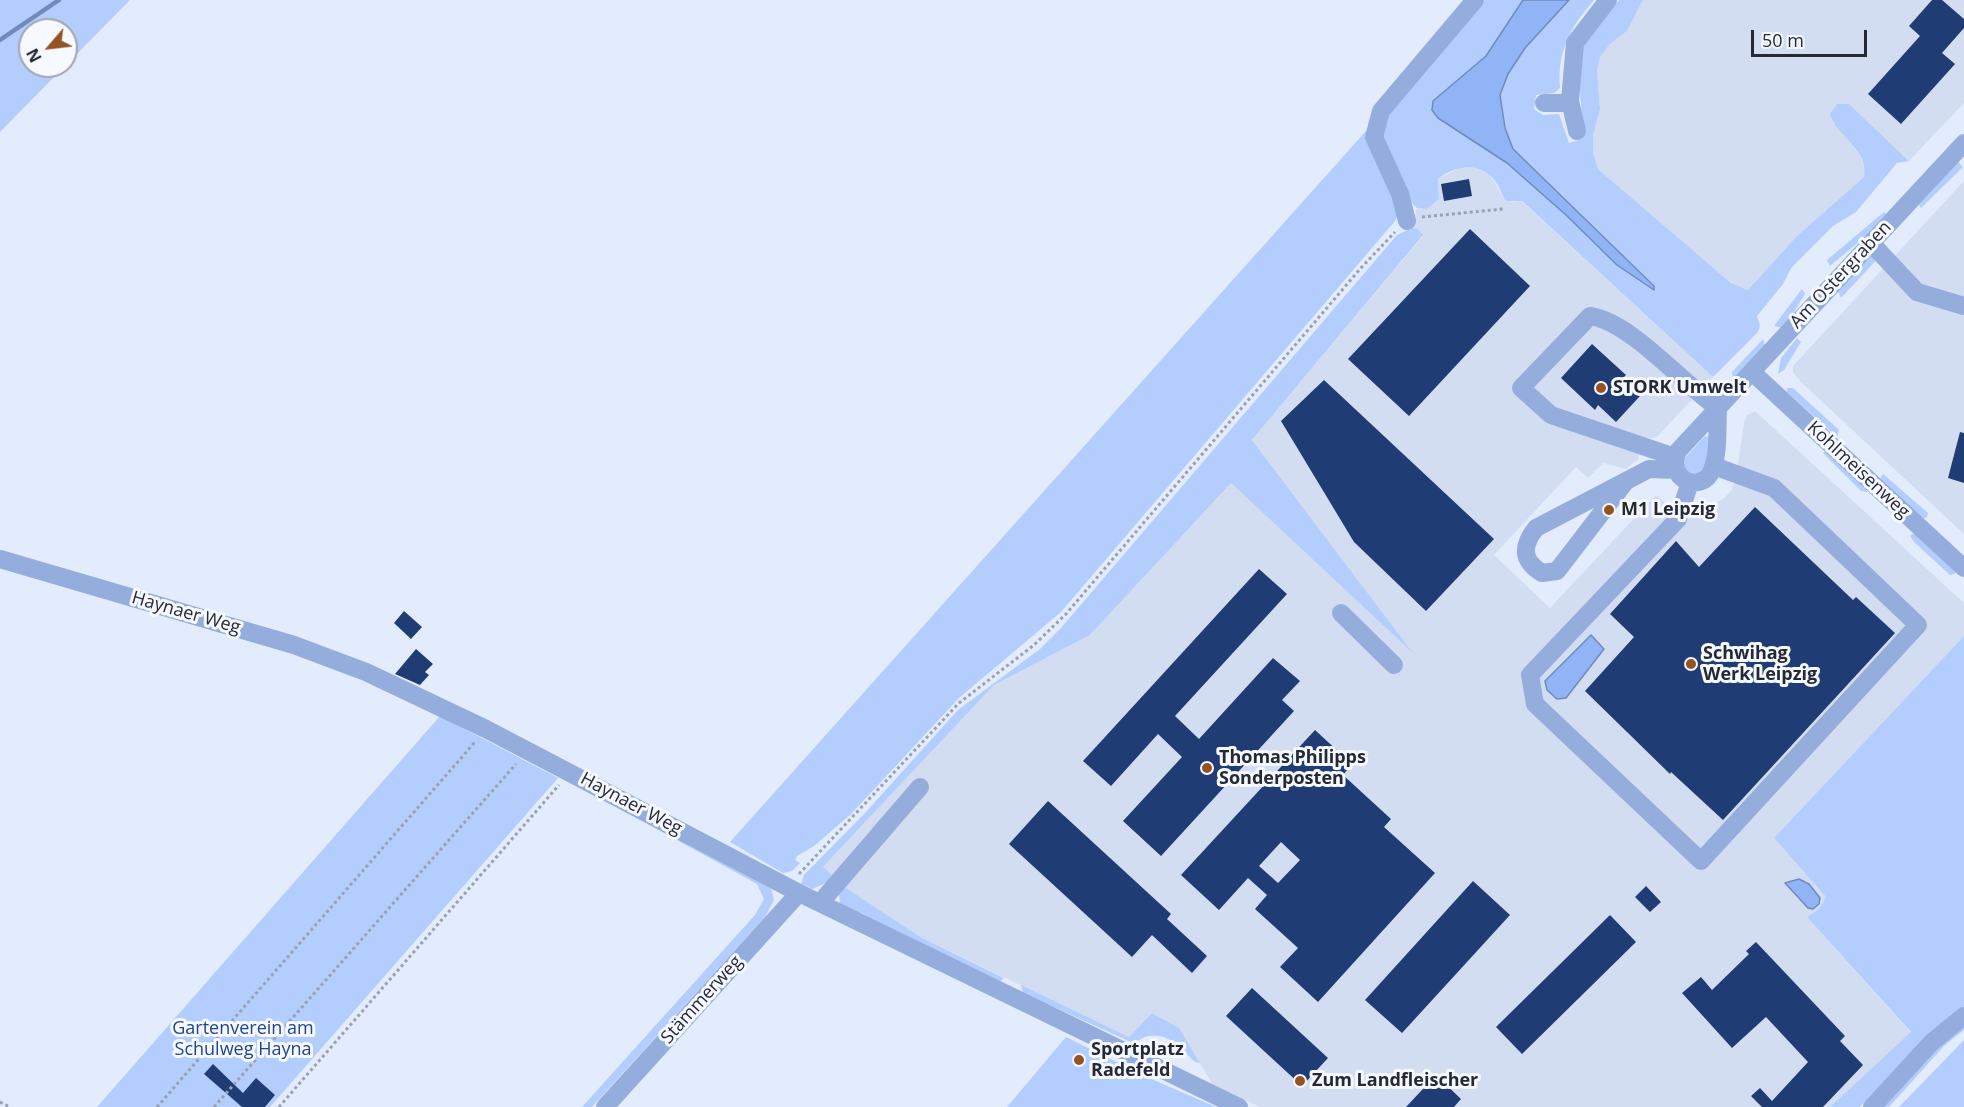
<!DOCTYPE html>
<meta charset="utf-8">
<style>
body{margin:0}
#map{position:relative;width:1964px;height:1107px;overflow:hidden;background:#e2ecfd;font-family:"Open Sans",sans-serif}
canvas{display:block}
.north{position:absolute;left:18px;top:18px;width:60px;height:60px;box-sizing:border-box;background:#f6f9ff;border:2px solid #a2a6ae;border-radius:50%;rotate:242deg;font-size:16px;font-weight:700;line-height:24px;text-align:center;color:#242934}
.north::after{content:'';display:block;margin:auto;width:21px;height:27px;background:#955223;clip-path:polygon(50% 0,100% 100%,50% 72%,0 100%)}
.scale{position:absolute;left:1751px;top:30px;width:116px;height:27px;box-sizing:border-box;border:3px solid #242934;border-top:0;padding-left:8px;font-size:18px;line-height:21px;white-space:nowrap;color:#242934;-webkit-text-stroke:4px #f6f9ff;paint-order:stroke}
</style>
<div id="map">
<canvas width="1964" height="1107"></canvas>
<div class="north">N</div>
<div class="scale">50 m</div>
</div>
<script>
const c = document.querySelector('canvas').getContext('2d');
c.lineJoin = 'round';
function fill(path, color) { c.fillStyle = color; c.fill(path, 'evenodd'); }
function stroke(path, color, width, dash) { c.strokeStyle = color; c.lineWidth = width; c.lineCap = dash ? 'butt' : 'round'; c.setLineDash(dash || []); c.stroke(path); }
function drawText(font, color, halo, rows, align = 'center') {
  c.font = font + ' "Open Sans",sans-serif'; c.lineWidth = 6; c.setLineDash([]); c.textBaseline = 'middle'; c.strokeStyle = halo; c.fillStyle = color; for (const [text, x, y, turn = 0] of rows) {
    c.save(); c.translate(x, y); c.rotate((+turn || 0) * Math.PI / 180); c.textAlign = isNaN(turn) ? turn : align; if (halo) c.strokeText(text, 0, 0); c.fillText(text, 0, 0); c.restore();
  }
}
fill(new Path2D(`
 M1643,0H1964V103L1909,161L1849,104L1833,122L1859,154L1866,169L1864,177L1797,236L1748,290L1731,283L1598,169L1593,152V135L1600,109L1597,71L1600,57L1610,44L1627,31Z
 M1461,167L1479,168L1489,173L1502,196L1512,202L1521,201L1713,377L1657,437L1644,439L1638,459L1626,469L1603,463L1588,478L1576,467L1494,555L1550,608L1656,495L1685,521L1696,509L1722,500L1731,491L1736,479L1744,423L1747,415L1755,411L1964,603V636L1774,838L1826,897L1819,909L1807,917L1911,1033L1830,1107H1260L1213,1085L1178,1028L1152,1013L1129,1037L922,938L843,886L823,867L994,685L1090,635L1231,483L1410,649L1252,440L1423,236L1418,229L1412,228L1417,208L1427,209L1439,199L1438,179Z
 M1964,181V534L1801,382L1793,372V366Z`), '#d2ddf2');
fill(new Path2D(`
 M0,0H130L0,132ZM30,30H66V66H30Z
 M1485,0H1523L1486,56L1434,100L1435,114L1507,163L1566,215L1617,265L1654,285L1513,149C1507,133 1498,112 1501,94C1507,57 1545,26 1569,0H1594C1570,28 1557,51 1560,88L1554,93L1536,95L1534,109L1543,115L1559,114L1569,143L1579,140C1587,124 1575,76 1580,52C1585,30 1606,17 1619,0H1643L1627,31L1610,44L1600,57L1597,71L1600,109L1593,135V152L1598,169L1731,283L1748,290L1797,236L1864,177C1870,151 1837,137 1830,114L1837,104H1849L1909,161L1897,163L1856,212L1833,226L1791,268L1783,284L1757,316L1760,326L1758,332L1713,377L1522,201H1506C1502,196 1501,190 1497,184C1484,161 1456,164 1438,179L1439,199L1427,209L1417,208C1395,187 1383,153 1381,123Z
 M1366,131L1396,205L1398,214L1395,221L1061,612L959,698L851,814L814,846L797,856L795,860L800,863L792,871L783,873L730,842Z
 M1958,162L1963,167L1921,208L1919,205Z
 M1884,212L1886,214L1867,235L1830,266L1827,260Z
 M1412,228L1418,229L1423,235L1252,440L1413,653L1231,483L1090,635L994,685L823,867L833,876L826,883L812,889L801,884L804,875L865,813L958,710L1040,649L1061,628L1397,235Z
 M1877,250L1882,254L1841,298L1838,291Z
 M1802,289L1805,294L1784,328L1774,326Z
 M1797,338L1801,342L1784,370L1778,374L1781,358Z
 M1763,339L1765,347L1733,381L1732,372Z
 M1793,388L1839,430L1837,437L1787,392V388Z
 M1705,436L1709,437L1706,465L1698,474L1687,471L1683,466L1684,459Z
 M1826,451L1867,490V492L1861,491L1823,453Z
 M1883,474L1928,513L1927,517L1923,519L1880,479Z
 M1914,533L1956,572L1955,574L1950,575L1914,542L1910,536Z
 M1964,636V1008L1930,1032L1860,1107H1830L1911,1032L1807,917L1819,909L1826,897L1774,838Z
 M440,716L558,778L270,1107H97Z
 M602,799L771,888L774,900L765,917L592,1107H582L755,915L764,899L757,884Z
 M843,886L922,938L1004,978L999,982L881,925L862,913L856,914L840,905L839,893Z
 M1021,985L1129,1037L1152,1013L1179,1028L1200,1063L1195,1062C1182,1050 1169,1032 1149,1036C1141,1037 1139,1043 1131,1042L1023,993Z
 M1964,1026V1030L1944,1046L1889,1107H1882L1935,1050Z
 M1066,1037L1149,1078L1216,1107H1007Z
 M1964,1040V1107H1899Z`), '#b3cdfd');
const water = new Path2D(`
 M1523,0H1569L1525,48L1508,74L1500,95L1505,128L1513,149L1654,286V290L1617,265L1566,215L1507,163L1438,118L1432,110L1433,101L1486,56Z
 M1591,635L1604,649L1566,698L1557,699L1547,690L1545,681Z
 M1799,879L1809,884L1820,898L1819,904L1813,909L1808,908L1785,883Z`);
fill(water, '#91b4f7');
stroke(water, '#708abc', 1.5);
stroke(new Path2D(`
 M0,40L59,0`), '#708abc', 4.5);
fill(new Path2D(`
 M1932,0H1942L1964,19V28L1942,53L1955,64L1901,124L1868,94L1920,36L1909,26Z
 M1469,179L1472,196L1444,201L1441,184Z
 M1470,229L1530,286L1409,416L1348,359Z
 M1592,344L1626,375L1622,379L1640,396L1616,422L1598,405L1595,410L1561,378Z
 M1324,380L1494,539L1426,611L1354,542L1281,421Z
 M1960,432L1964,433V483L1948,478Z
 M1755,507L1853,600L1856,597L1895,633L1723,820L1671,772L1670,774L1585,691L1634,637L1610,614L1676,541L1699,567Z
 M1259,569L1287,594L1175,716L1199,739L1273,658L1300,681L1282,700L1294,711L1161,856L1123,821L1182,757L1158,734L1111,786L1083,761Z
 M404,611L422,627L411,639L394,623Z
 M416,649L433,664L425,672L429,675L420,685L395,674Z
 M1315,730L1352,764L1343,775L1391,819L1384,827L1435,873L1318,1002L1280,967L1298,948L1255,909L1267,895L1248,878L1219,910L1181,875ZM1281,842L1300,860L1278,883L1259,866Z
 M1048,801L1171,914L1167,919L1207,956L1192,973L1152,935L1132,957L1009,844Z
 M1473,881L1510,915L1402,1033L1365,1000Z
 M1646,886L1661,902L1650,912L1635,897Z
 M1610,915L1636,942L1522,1054L1496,1027Z
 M1756,942L1845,1036L1840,1041L1863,1065L1823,1107H1762L1751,1096L1760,1088L1772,1101L1808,1062L1766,1017L1732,1048L1682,993L1701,977L1712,990L1749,954L1746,951Z
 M1252,988L1328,1058L1302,1086L1226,1016Z
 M213,1064L243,1093L256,1078L275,1095L265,1107H242L204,1074Z
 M1436,1075L1461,1099L1454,1107H1406Z`), '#203c75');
stroke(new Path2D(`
 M1422,217L1503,209
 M799,874L959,703L1034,645L1066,614L1360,269L1395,232
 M0,1102L10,1107
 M157,1107L475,742
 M214,1107L516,764
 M279,1107L559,785`), '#9aa2b1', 3, [3, 3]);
stroke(new Path2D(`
 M1544,103H1570
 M1577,131L1570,101L1575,43L1608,0
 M1407,221L1400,194L1374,137L1381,111L1475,0
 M1871,243L1917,292L1964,306
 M1752,372L1964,568
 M1718,408C1717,427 1719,453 1712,470C1702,495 1664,479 1678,451L1964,143
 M1675,457L1551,415L1521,388L1590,316C1631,322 1682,383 1718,408
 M1626,481L1557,571L1542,573C1521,560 1522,546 1536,528L1649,469L1675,470
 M1690,482L1678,519L1530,675L1535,704L1701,861L1918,625L1774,488L1714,466
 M0,559L294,645L366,672L486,729L799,893L1239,1107
 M1341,613L1394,665
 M820,903L920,787
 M605,1107L799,893
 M1872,1107L1932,1042L1964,1016`), '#94addc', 18);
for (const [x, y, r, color] of [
 [1601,388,6,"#955223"],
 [1609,510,6,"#955223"],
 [1691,664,6,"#955223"],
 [1207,768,6,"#955223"],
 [1079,1060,6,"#955223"],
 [1300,1081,6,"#955223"]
]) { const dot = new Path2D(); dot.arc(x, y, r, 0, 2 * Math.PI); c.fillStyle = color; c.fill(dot); stroke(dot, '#f6f9ff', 2); }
drawText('18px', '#242934', '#f6f9ff', [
 ["Am Ostergraben",1841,275,-47],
 ["Kohlmeisenweg",1858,470,43],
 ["Haynaer Weg",186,613,16],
 ["Haynaer Weg",631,804,28],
 ["Stämmerweg",702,1000,-48]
]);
drawText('bold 18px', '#242934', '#f6f9ff', [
 ["STORK Umwelt",1613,388],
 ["M1 Leipzig",1621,510],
 ["Schwihag",1703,654],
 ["Werk Leipzig",1703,675],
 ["Thomas Philipps",1219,758],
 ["Sonderposten",1219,779],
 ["Sportplatz",1091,1050],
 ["Radefeld",1091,1071],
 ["Zum Landfleischer",1312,1081]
], 'left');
drawText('18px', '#204591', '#f6f9ff', [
 ["Gartenverein am",243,1029],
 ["Schulweg Hayna",243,1050]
]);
</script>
